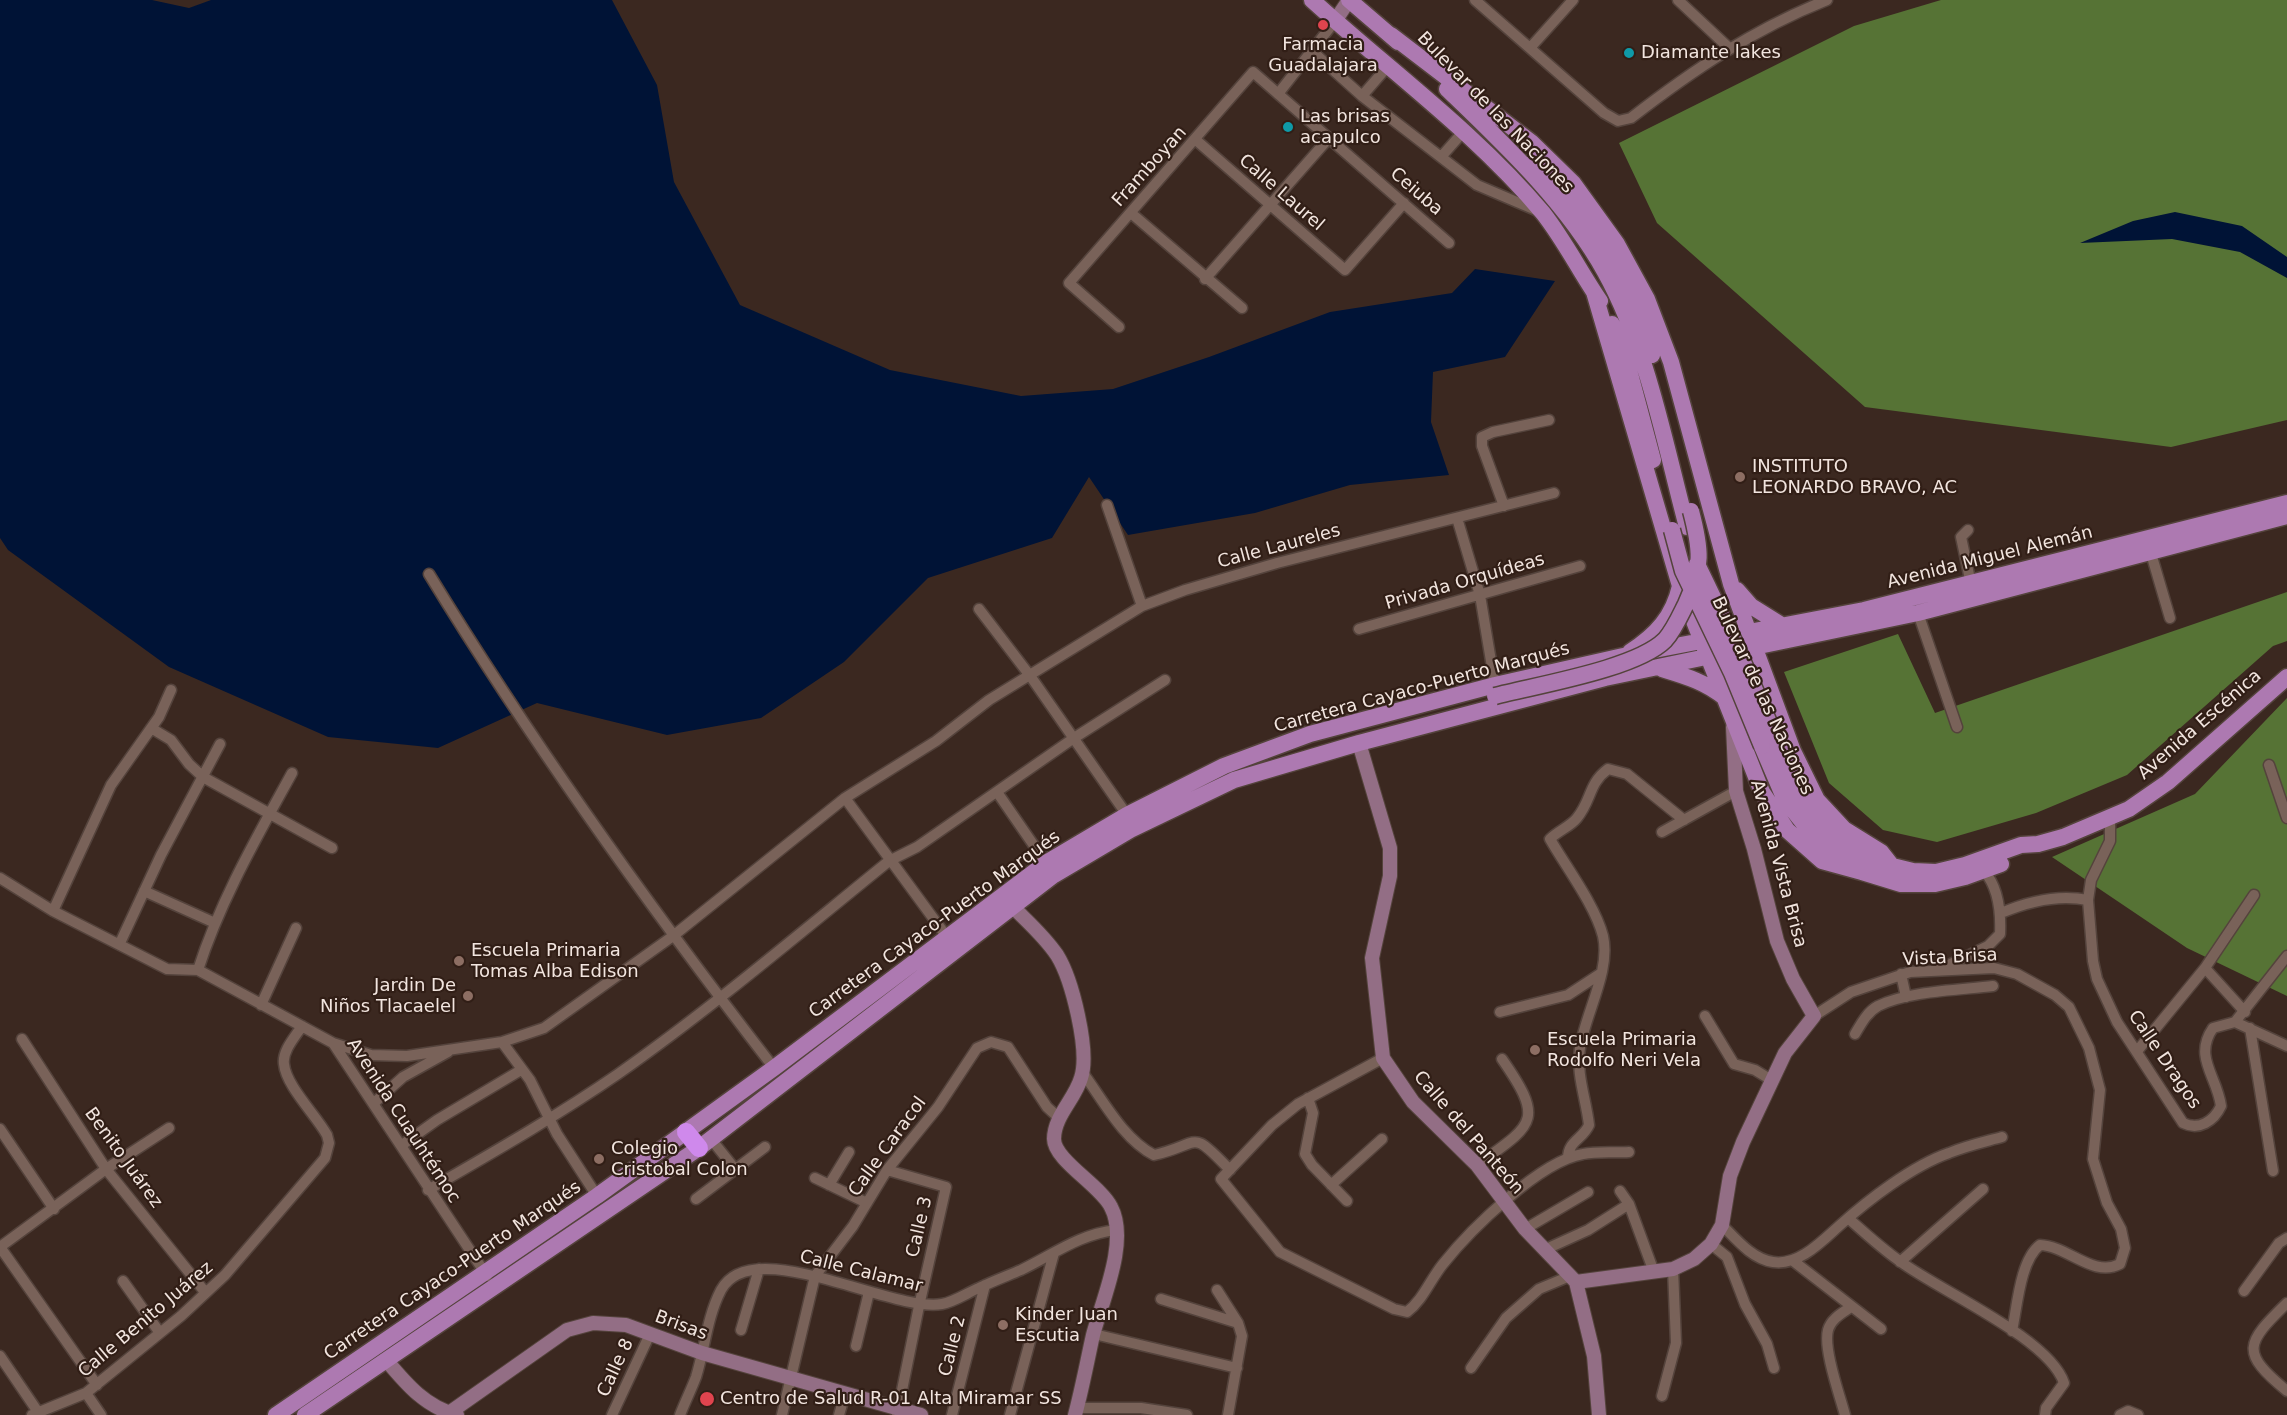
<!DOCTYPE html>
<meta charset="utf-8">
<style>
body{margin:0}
canvas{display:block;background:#3b2820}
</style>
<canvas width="2287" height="1415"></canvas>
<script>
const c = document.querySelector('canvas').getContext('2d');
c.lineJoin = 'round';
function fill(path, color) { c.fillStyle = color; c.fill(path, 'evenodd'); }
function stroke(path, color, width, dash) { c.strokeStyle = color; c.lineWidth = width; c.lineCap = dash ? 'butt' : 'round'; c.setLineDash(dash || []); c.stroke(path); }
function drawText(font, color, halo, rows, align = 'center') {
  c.font = font + ' "DejaVu Sans",sans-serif'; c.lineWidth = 4.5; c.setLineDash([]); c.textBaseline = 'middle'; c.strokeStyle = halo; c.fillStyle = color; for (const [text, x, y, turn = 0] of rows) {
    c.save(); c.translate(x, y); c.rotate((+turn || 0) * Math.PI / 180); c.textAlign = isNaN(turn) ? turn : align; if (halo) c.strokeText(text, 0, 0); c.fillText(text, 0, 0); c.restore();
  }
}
fill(new Path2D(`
 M1941,0H2287V420L2171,447L1865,407L1657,223L1619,143L1854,26Z
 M2287,592V641L2273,646L2127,775L2036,813L1937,842L1883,830L1829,783L1784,672L1898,634L1935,713Z
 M2287,698V996L2187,948L2052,857L2195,794Z`), '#567335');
fill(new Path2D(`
 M0,0H152L189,8L211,0H612L657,85L674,182L740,305L890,370L1021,396L1113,389L1209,357L1330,312L1452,293L1475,269L1555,281L1505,357L1433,372L1431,422L1449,475L1350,485L1255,513L1128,535L1089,477L1052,538L928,578L844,662L761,718L667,735L537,703L438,748L328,737L169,667L8,550L0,538Z
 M2175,212L2242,226L2287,257V278L2240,252L2172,239L2080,243L2133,221Z`), '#001336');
const street = new Path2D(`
 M1475,0L1604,113L1618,121L1631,118C1693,70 1754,29 1827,0
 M1678,0L1728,47
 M1530,48L1573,0
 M1312,51L1362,96L1477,185L1538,211
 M1278,94L1335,21
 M1362,96L1388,66
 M1196,140L1345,270L1404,203
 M1441,157L1463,132
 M1131,213L1242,308
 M1205,279L1329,138
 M1119,327L1069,283L1253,72L1449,243
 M1107,505L1142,606
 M1504,506L1482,446V437L1493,432L1549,420
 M1457,518L1480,595L1495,685
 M1968,530L1961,537L1971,584
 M2150,550L2170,618
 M429,574C534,746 651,909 774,1068
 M979,609L1031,677L1127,815
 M1918,613L1957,727
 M1359,629L1580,566
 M151,728L171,740L189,764L203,777L332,848
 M2269,765L2287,818
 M997,792L1046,863
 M845,798L947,937
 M2110,817V841L2091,880L2088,900L2093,961L2097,979L2117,1022L2183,1123C2199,1131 2214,1121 2221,1106C2217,1076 2193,1057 2213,1028L2235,1022L2287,1046
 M1662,832L1736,791
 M0,878L53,911L167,969L198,970L333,1043L487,1276
 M144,891L215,923
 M53,911L111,785L159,717L171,690
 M2001,913C2029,901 2058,894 2088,900
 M120,943L161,855L220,744
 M2205,968L2245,1012
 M198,970C220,901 257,837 292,773
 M1938,970L1988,946L2000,934C2001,912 1999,888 1984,871
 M1901,974L1906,997
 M261,1005L296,928
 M1500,1012L1568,995L1600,974
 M1705,1016L1734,1064L1755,1070L1773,1081
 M1814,1016L1851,992L1910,972L1994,968L2017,974L2055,995L2069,1007L2089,1048L2100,1090L2093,1159L2107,1203L2121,1229L2125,1248L2120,1264C2093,1278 2068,1246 2040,1245C2020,1260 2017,1308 2012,1331
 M2235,1022L2287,956
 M2250,1028L2273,1171
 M1855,1034C1861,1024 1867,1012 1878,1006C1908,991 1959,990 1993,986
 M22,1039L106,1169L205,1292
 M502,1042L530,1080L557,1134L597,1196
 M333,1043L371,1055L407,1056L502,1042L544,1028L673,936L845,798L936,741L989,700L1142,606L1185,590L1277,563L1554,493
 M2138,1050L2205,968L2254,895
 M1383,1058L1298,1104L1272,1125L1221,1179L1280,1252L1394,1309L1407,1312C1423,1300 1430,1280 1443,1264C1470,1230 1540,1161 1583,1154C1598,1151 1614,1153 1629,1152
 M1083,1073C1103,1100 1123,1139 1154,1155C1202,1144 1189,1127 1230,1170
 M1308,1098L1313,1113L1305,1154L1312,1165L1347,1201
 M374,1103L403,1077L448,1052
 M0,1129L54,1209
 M711,1139L735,1169
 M402,1145L437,1120L521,1070
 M1568,1158C1568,1141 1583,1139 1589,1125C1586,1098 1576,1075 1580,1048C1585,1014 1611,971 1603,936C1595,905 1566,867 1550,839C1558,831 1571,826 1577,818C1592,800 1588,784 1608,769L1627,774L1684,820
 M1477,1165C1534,1124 1545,1121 1502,1059
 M887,1170L946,1187L919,1306L897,1415
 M815,1178L867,1203
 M829,1185L849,1152
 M1331,1185L1382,1139
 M428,1190C492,1153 557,1116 618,1074C712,1008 800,933 889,861L917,847L1074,738L1165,680
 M1620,1191L1629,1204L1654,1272
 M696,1199L765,1147
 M1848,1218C1865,1233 1882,1249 1901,1262C1940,1291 2049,1338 2064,1383L2046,1408L2045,1415
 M1722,1225C1736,1239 1752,1259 1773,1262C1799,1266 1822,1241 1839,1226C1868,1200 1912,1166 1949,1153C1966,1146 1984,1142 2002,1137
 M1525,1229L1588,1192
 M1711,1244L1727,1257L1745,1304L1767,1344L1774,1368
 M0,1247L106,1169L169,1128
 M0,1247L97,1385
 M1544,1250L1588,1230L1629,1204
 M1792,1260L1881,1329
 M1900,1262L1983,1189
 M123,1281L160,1333
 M1217,1290L1238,1323L1242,1336L1228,1415
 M2244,1291L2279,1243L2287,1238
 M1161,1299L1238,1323
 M2287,1303C2245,1344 2240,1352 2287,1391
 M741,1330L759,1269
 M1094,1334L1237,1368
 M856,1346L869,1292
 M0,1356L38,1412
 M1471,1368L1506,1318L1539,1289L1570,1276
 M86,1393L101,1415
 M1662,1396L1676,1343L1673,1269
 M1077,1408H1141L1187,1415
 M32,1415L86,1393L181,1316L225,1275L325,1158L329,1143L327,1135C316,1115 286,1086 284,1064C282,1051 295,1037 302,1026
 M612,1415L650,1334
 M680,1415C685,1402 691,1390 696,1377C705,1348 707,1317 721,1290C752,1232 891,1313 942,1304C954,1302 967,1293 979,1288C993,1281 1007,1276 1021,1270C1054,1254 1080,1234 1116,1230
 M782,1415L815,1276L853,1226L887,1170L938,1107L977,1048L991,1042L1008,1047L1047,1107L1059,1118
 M839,1415L845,1394
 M952,1415L985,1285
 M1010,1415L1054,1253
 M1845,1415C1840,1396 1823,1349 1828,1330C1831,1319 1842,1313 1851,1307
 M2120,1415L2128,1411L2138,1415`);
const secondary = new Path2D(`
 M1335,21L1349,0
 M1359,743L1390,848V876L1372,958L1383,1058L1413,1102L1477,1165L1525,1229L1576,1282L1594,1356L1599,1415
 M1014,908C1029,923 1045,937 1057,955C1072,979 1090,1051 1081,1078C1075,1099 1054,1116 1054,1139C1054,1160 1101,1186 1111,1207C1129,1241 1102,1301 1093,1335C1087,1362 1082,1389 1075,1415
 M1576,1282L1673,1269L1694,1259L1711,1244L1722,1225L1730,1176L1743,1142L1785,1053L1814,1016L1793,979L1777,941L1754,849L1736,791L1733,727
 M387,1361C407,1385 426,1407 457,1415
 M449,1413L567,1330L593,1323L626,1325L702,1353L921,1415`);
const primary = new Path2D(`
 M1312,0C1389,70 1476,133 1543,213C1565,241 1580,272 1600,301
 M1349,0L1398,42
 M1391,35L1531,142L1573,183L1617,244L1647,299L1671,362L1731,584L1793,751L1817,800L1844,829L1881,852L1892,866
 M1447,89C1504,144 1566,202 1605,272C1648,350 1664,441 1687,527
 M1523,164L1545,172L1589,222L1621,273L1652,355
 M1594,292L1680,586L1762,792L1787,830L1822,861L1862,872
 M1612,324L1625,355L1653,460
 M1737,590L1751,606L1783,626
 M1630,652C1656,635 1673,617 1680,586
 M1662,669C1685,676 1706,682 1725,698
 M1776,741L1797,793L1830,836L1872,861L1913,871L1936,872L1965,865L2021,845L2038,844L2063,837L2129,809L2168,782L2287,677
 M1762,746L1785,800L1823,848L1862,872L1901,884H1935L1965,877L2001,864
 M276,1415L597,1196L774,1068L1046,863L1127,815L1224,766L1310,734L1495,685L1623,656L1864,610L2287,503
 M305,1415L699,1148L1054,875L1130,830L1234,780L1359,743L1605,678L1918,613L2287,516`);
const highway = new Path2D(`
 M686,1132L699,1148`);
stroke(street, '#54433c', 13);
stroke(secondary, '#54433c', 16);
stroke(primary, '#54433c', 19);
stroke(highway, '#54433c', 20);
stroke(street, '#796259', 10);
stroke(secondary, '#936e85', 14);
stroke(primary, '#ad79b1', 16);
stroke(highway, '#cf89ec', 18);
const primaryBridge = new Path2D(`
 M1672,530L1683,571L1732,673L1762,746
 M1697,564L1734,641L1776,739
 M1495,696C1537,685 1636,669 1665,640C1674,630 1680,616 1686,604C1703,567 1701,549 1691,511`);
stroke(primaryBridge, '#54433c', 19, []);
stroke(primaryBridge, '#ad79b1', 16);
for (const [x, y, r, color] of [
 [1323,25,6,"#e0444e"],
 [1629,53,6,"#0f9aa8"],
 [1288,127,6,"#0f9aa8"],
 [1740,477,6,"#8d6e63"],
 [459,961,6,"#8d6e63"],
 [468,996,6,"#8d6e63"],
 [1535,1050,6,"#8d6e63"],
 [599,1159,6,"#8d6e63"],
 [1003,1325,6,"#8d6e63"],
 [707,1399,8,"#e0444e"]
]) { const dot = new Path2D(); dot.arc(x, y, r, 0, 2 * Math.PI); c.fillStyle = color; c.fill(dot); stroke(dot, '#311e16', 2); }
drawText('18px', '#f2e5df', '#311e16', [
 ["Farmacia",1323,45,"center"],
 ["Guadalajara",1323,66,"center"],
 ["Diamante lakes",1641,53],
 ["Las brisas",1300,117],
 ["acapulco",1300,138],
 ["INSTITUTO",1752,467],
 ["LEONARDO BRAVO, AC",1752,488],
 ["Escuela Primaria",471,951],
 ["Tomas Alba Edison",471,972],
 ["Jardin De",456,986,"right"],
 ["Niños Tlacaelel",456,1007,"right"],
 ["Escuela Primaria",1547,1040],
 ["Rodolfo Neri Vela",1547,1061],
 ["Colegio",611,1149],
 ["Cristobal Colon",611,1170],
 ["Kinder Juan",1015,1315],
 ["Escutia",1015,1336],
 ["Centro de Salud R-01 Alta Miramar SS",720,1399]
], 'left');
drawText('18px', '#f2e5df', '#311e16', [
 ["Bulevar de las Naciones",1495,113,46],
 ["Framboyan",1150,167,-48],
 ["Ceiuba",1416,192,41],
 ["Calle Laurel",1281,193,41],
 ["Calle Laureles",1279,547,-15],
 ["Avenida Miguel Alemán",1990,558,-14],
 ["Privada Orquídeas",1465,582,-16],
 ["Carretera Cayaco-Puerto Marqués",1422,688,-15],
 ["Bulevar de las Naciones",1762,696,65],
 ["Avenida Escénica",2200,725,-41],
 ["Avenida Vista Brisa",1778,864,75],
 ["Carretera Cayaco-Puerto Marqués",935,925,-36],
 ["Vista Brisa",1950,958,-3],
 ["Calle Dragos",2164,1060,56],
 ["Avenida Cuauhtémoc",403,1121,57],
 ["Calle del Panteón",1468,1133,49],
 ["Calle Caracol",888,1147,-54],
 ["Benito Juárez",123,1158,54],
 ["Calle 3",920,1227,-77],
 ["Carretera Cayaco-Puerto Marqués",453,1271,-34],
 ["Calle Calamar",861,1272,14],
 ["Calle Benito Juárez",146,1320,-40],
 ["Brisas",681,1326,20],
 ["Calle 2",953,1346,-76],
 ["Calle 8",616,1368,-65]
]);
</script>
